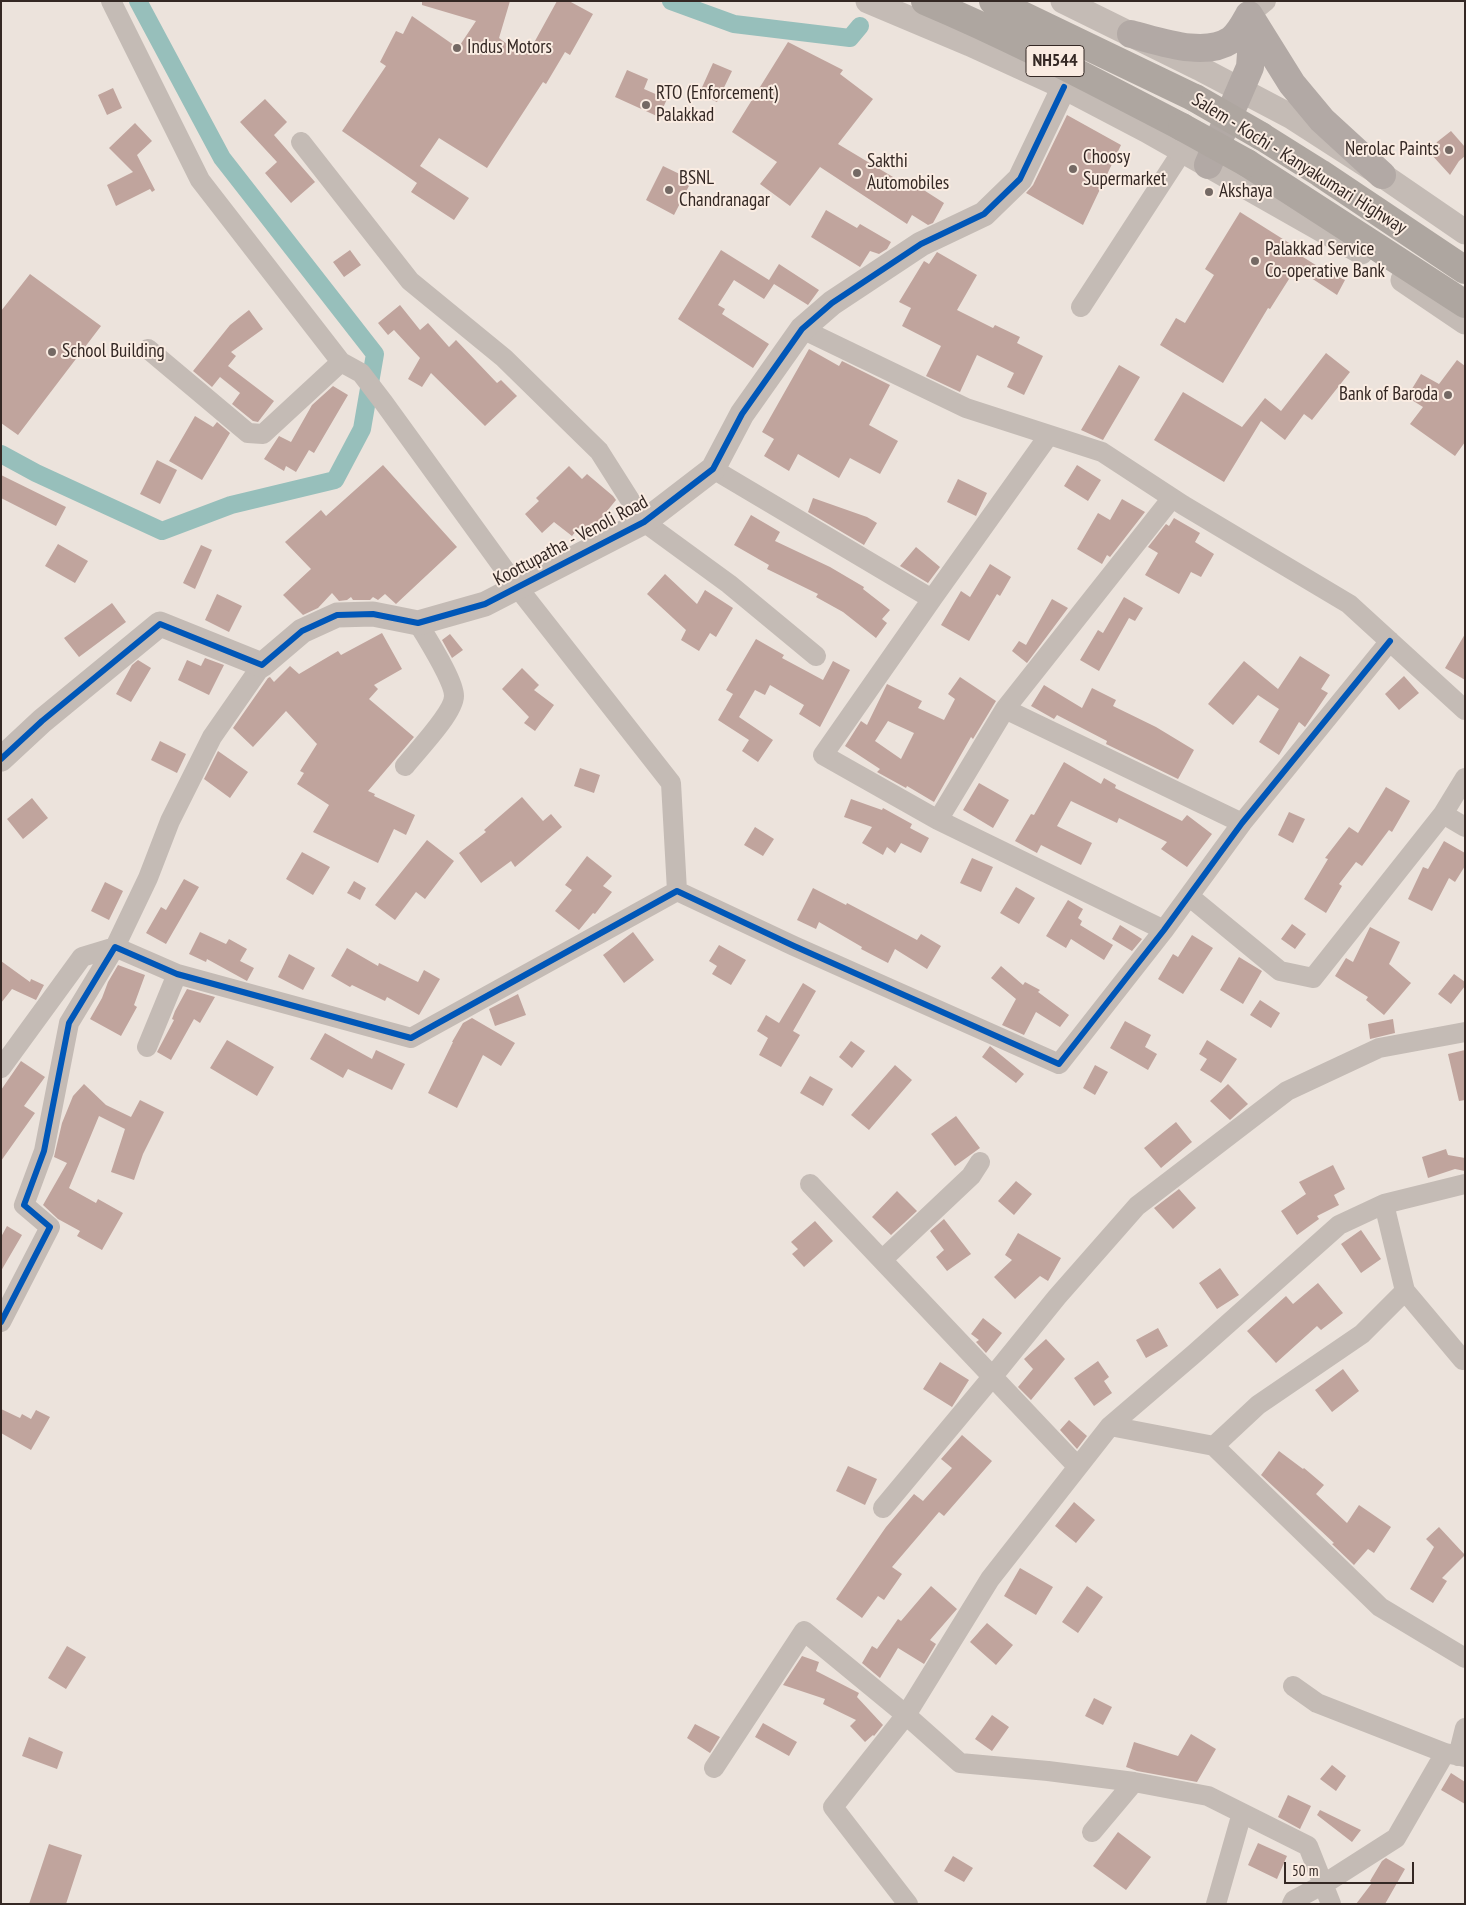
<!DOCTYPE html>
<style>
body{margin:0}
#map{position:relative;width:1466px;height:1905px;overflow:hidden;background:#ece3dc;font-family:"PT Sans Narrow",sans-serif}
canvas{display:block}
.frame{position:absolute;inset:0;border:2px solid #342824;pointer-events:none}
.scale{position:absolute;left:1284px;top:1862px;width:130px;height:22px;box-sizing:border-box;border:2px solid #342824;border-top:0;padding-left:6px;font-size:15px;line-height:18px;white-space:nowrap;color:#342824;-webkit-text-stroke:4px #faece2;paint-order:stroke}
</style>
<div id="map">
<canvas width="1466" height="1905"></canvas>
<div class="frame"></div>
<div class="scale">50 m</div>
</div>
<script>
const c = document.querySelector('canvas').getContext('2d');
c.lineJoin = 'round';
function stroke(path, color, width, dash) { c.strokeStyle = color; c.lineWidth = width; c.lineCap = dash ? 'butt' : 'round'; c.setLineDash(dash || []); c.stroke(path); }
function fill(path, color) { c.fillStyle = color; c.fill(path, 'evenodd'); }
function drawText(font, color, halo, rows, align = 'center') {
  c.font = font + ' "PT Sans Narrow",sans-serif'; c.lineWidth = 4; c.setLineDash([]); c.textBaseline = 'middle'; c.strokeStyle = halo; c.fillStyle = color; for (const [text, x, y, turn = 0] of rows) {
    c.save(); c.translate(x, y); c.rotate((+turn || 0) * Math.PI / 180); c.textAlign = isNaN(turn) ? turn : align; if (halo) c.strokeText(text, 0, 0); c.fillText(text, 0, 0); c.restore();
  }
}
stroke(new Path2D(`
 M671,1L734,24L850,38L860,26
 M1,454L36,473L162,531L231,505L335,480L362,429L375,354L222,158L138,1`), '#97bfbb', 18);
fill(new Path2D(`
 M422,1H510L499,38L522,55L526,48L530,50L557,1H569L593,14L570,55L565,52L546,84L543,82L487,168L439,138L420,166L469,198L454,220L411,192L417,183L342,131L386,66L380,62L396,31L403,34L412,16L458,48L476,21L422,5Z
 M788,42L843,70L840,74L873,99L838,144L898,180L899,178L919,187L944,203L933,223L928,225L912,215L907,224L820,167L790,206L760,184L777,162L732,132Z
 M713,63L732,71L717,102L699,94Z
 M627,70L648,79L644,89L667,99L659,117L615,97Z
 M113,88L122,108L107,115L98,95Z
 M265,99L287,122L274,135L315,182L291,203L265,173L277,162L240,122Z
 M1067,115L1121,145L1083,225L1026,193L1033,185Z
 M135,123L152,141L137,155L155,190L152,192L150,189L116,206L107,185L133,172L109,148Z
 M1451,131L1465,147V156L1459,161L1450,175L1431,154L1437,142Z
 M663,166L692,180L674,215L646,200Z
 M826,210L857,228L860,224L891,242L887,249L879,254L870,251L860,267L811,237Z
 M1240,212L1305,253L1303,257L1322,269L1345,280L1337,295L1296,268L1270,309L1268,308L1223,383L1160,345L1176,318L1185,323L1214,275L1205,269Z
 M350,250L361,265L344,277L333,262Z
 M721,250L769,280L779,264L819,290L808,305L774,284L764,299L734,280L718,305L725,309L722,314L769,344L753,368L678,319Z
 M937,252L977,275L957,310L993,328L995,325L1020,337L1017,343L1043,356L1024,395L1007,387L1014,373L977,355L960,392L926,376L941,346L902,326L911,308L899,302L924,261L929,264Z
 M30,274L101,326L18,435L1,423V311Z
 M400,305L420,330L428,323L449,347L456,340L497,383L501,380L517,396L485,426L431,373L422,387L408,379L420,358L394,330L388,335L378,323Z
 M249,310L263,329L231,352L236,356L228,366L274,401L258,422L253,421L232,404L240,393L220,377L212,387L193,371L230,325Z
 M809,349L839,366L842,361L890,385L869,425L898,441L880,474L850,458L839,478L798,454L789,471L764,456L774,439L762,432Z
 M1326,353L1350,372L1312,420L1304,414L1285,440L1261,421L1224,482L1154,440L1183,392L1242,427L1265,398L1281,411Z
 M1457,360L1465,366V442L1455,456L1410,424L1423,407L1407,397L1421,374L1439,384Z
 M1119,365L1140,377L1103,440L1081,430Z
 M333,386L348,395L314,453L309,450L296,472L286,466L284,471L264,459L279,436L291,442L312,405Z
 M195,416L213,427L217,422L230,433L202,480L169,461Z
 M157,460L177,470L160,504L140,494Z
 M383,465L457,547L396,604L385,594L378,600L373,597L370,600H353L351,597L347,600L339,601L332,593L318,608L303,615L283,595L311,569L285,542L321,510L326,516Z
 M1077,465L1101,480L1088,501L1064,486Z
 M569,466L582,479L587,474L613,496L616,500L590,532L581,525L572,536L554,522L542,533L525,514L539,501L536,498Z
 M1,475L66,507L56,526L1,498Z
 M958,479L987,493L976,516L947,502Z
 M813,498L867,517L877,523L864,545L808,512Z
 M1122,499L1145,512L1110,557L1107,555L1102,564L1077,549L1098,513L1110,520Z
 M751,515L780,532L775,541L830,567L864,587L863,589L890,610L882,619L887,623L876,638L843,612L816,597L818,594L767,569L769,565L734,545Z
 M1174,518L1200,533L1195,542L1214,554L1201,577L1191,572L1179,594L1145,575L1158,553L1148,547L1166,524L1169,526Z
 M58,544L88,561L75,583L45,566Z
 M201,545L212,550L195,589L183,583Z
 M916,547L940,567L928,583L900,566Z
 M990,564L1011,577L1000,596L997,594L969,641L941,625L961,591L970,597Z
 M665,574L697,604L705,590L733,608L716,637L710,633L699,651L681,640L686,630L647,594Z
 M217,594L242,606L229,632L205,620Z
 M1124,597L1143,608L1135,621L1129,618L1099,671L1080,660L1098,630L1103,633Z
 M1052,599L1068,608L1027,663L1012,651L1019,641L1026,645Z
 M112,603L126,622L79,657L64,638Z
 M382,633L402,669L374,685L378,689L369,699L414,737L368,791L375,794L374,796L415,815L406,835L394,829L378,863L313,832L329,805L297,784L304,773L300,771L317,744L286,711L253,747L233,728L268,678L270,677L274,682L290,666L299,674L338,651L341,655Z
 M450,634L463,650L452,658L442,640Z
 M1465,634V680L1445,668Z
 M756,639L784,655L782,658L823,680L833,661L850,670L820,727L799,714L804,705L770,685L765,695L755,690L739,717L773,740L758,762L742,751L749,740L718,720L733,694L726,690Z
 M1300,656L1330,675L1321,689L1328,693L1305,727L1299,722L1279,755L1259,742L1279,709L1258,695L1233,725L1208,704L1244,661L1278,689Z
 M205,658L224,665L209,695L178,680L187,660L201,666Z
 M138,660L151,668L131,702L116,694L132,665Z
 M522,668L539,685L534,690L554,705L535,731L524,723L529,717L502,689Z
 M1404,676L1419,693L1399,710L1385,694Z
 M960,677L996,701L973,739L971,737L934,802L907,786L906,788L877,772L880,769L845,746L861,721L867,725L887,684L922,701L918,708L944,720L955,699L948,694ZM888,721L914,733L901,759L875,741Z
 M1044,685L1082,708L1092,688L1116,700L1113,706L1156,727L1194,750L1178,779L1106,744L1107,741L1057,715L1054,719L1031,706Z
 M160,741L186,754L177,773L151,760Z
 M218,751L248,772L230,798L204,779Z
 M1064,762L1101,784L1104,778L1116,785L1115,788L1182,821L1187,815L1212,834L1187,867L1161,849L1167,842L1119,818L1117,823L1071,801L1057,826L1092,843L1081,865L1041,845L1037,853L1015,841L1031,814L1034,815Z
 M580,768L600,775L594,793L574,786Z
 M979,783L1009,800L993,828L963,810Z
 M1386,787L1410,801L1392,832L1389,830L1362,866L1356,862L1339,884L1342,886L1326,913L1304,899L1328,859L1325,858L1349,827L1358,833Z
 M522,797L543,821L551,814L562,827L515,867L511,861L481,883L459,853L486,832L484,830Z
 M32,798L48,818L23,839L7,819Z
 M851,799L882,810L883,808L912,824L910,828L929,838L921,853L901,843L895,853L887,847L883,855L862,843L872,827L844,817Z
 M1289,812L1305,819L1293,843L1278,835Z
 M755,827L774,839L763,856L744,845Z
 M427,840L454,861L425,899L416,892L395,920L375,905Z
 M1444,841L1465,853V866L1455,882L1449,878L1432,911L1408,899L1423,867L1428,869Z
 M302,852L330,867L313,895L286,879Z
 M587,856L612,876L603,886L612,892L595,914L593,913L579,930L555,911L572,890L565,885Z
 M972,858L993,867L981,892L960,883Z
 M184,879L199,887L166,944L146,933L161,907L166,910Z
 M354,881L366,888L360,900L347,893Z
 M105,882L123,891L109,920L91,911Z
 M1016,887L1035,898L1019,924L1000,913Z
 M813,888L846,905L847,903L917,940L921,934L941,946L927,969L895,949L888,963L861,949L862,947L819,922L816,929L797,920Z
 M1068,900L1083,909L1078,918L1082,921L1080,925L1113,945L1104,960L1071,939L1066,948L1046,936Z
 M1292,924L1306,934L1295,949L1281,939Z
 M1120,925L1142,939L1132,951L1112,939Z
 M1370,927L1400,942L1389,964L1411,983L1384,1015L1366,1000L1368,997L1335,976L1346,958L1353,962Z
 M200,932L226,944L229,939L247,949L240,961L254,968L247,981L207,959L206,962L189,954Z
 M633,932L654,960L624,983L603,955Z
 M1192,935L1213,948L1183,994L1158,979L1173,954L1178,957Z
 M719,945L746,960L731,985L712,974L717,966L709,961Z
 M347,948L378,966L379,963L418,982L424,970L440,979L419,1015L387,997L385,1001L352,985L350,987L331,976Z
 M289,954L315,968L303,990L278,977Z
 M1239,957L1262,971L1243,1004L1220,990Z
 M1,961L30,982L31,979L44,985L36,1000L12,989L1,1003Z
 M118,965L145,975L134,1005L137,1007L121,1036L90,1019L102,998L108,982Z
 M1001,966L1023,985L1025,982L1040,990L1038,992L1069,1015L1060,1027L1036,1012L1024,1035L1002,1025L1016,999L991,978Z
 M1454,974L1465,982V986L1451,1004L1438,994Z
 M803,983L816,991L793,1031L800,1035L781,1067L759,1055L768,1038L757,1031L766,1015L779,1023Z
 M187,989L215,997L200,1023L194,1019L171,1060L157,1052L174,1020L172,1019L175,1011Z
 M518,994L526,1015L495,1026L489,1009Z
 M1260,1000L1280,1013L1271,1028L1250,1015Z
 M472,1018L515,1043L501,1066L483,1055L457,1108L428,1093L453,1042H452L463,1023Z
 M1393,1019L1395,1033L1370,1039L1368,1024Z
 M1125,1021L1151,1035L1145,1047L1157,1054L1148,1070L1110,1048Z
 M325,1033L372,1059L376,1050L405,1064L392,1090L348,1069L343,1078L310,1059Z
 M227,1040L274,1067L257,1096L210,1068Z
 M1207,1040L1237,1059L1221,1083L1200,1070L1207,1059L1199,1054Z
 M851,1041L865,1051L852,1068L839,1057Z
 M990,1046L1024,1074L1016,1083L982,1057Z
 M1465,1050V1100L1459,1101L1448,1054Z
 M21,1061L45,1077L24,1106L35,1113L1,1161V1090Z
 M895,1065L912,1080L869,1130L851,1115Z
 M1095,1065L1108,1072L1095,1095L1083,1088Z
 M810,1076L833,1089L823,1106L800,1093Z
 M84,1084L106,1105L131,1117L140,1100L164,1112L143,1154L134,1180L111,1172L125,1129L99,1116L69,1188L96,1203L98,1199L123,1213L102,1250L77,1236L80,1231L58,1219L43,1205L67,1163L54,1157L62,1123L73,1096Z
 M1228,1084L1248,1104L1230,1120L1210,1101Z
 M956,1116L980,1148L955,1166L931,1134Z
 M1176,1122L1192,1142L1161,1168L1144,1148Z
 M1446,1149L1448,1155L1465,1158V1171L1455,1169L1428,1178L1422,1157Z
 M1333,1165L1345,1189L1334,1195L1339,1205L1317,1216L1319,1219L1297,1235L1281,1211L1306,1194L1299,1182Z
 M1016,1181L1032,1194L1014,1215L998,1201Z
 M1179,1189L1196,1208L1173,1229L1154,1208Z
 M897,1191L917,1211L891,1235L872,1217Z
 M944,1219L971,1254L947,1271L936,1257L944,1250L930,1231Z
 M815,1221L833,1241L804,1267L792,1254L798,1249L791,1242Z
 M7,1226L22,1235L1,1271V1237Z
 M1361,1230L1381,1259L1361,1273L1341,1244Z
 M1018,1233L1061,1258L1048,1281L1040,1276L1015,1299L994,1277L1012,1260L1005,1255Z
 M1220,1268L1239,1295L1217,1309L1199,1283Z
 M1318,1283L1343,1313L1321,1330L1317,1326L1276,1363L1247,1331L1286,1296L1293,1304Z
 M983,1318L1002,1333L986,1353L976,1342L979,1340L971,1334Z
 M1158,1328L1168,1346L1146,1358L1136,1340Z
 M1046,1339L1065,1359L1031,1400L1018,1387L1033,1369L1024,1359Z
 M1098,1361L1109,1377L1104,1381L1112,1393L1094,1406L1074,1378Z
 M940,1362L969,1380L952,1407L923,1389Z
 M1343,1369L1359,1391L1332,1412L1315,1390Z
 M1,1409L20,1418L22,1414L31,1419L36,1410L50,1417L31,1450L1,1433Z
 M1069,1420L1087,1436L1077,1449L1060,1430Z
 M962,1435L992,1461L944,1516L939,1512L892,1567L902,1574L884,1600L878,1596L862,1618L836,1599L886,1527L914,1494L923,1501L952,1468L941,1459Z
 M1279,1451L1303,1469L1304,1468L1324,1485L1316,1494L1347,1523L1359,1505L1391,1527L1374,1553L1368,1549L1354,1565L1332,1544L1334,1543L1261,1475Z
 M848,1466L877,1479L865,1505L836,1491Z
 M1074,1502L1095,1520L1076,1543L1055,1526Z
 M1439,1527L1465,1555L1442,1578L1447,1581L1433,1603L1410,1589L1434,1547L1426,1539Z
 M1020,1568L1053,1587L1036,1615L1004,1596Z
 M931,1586L957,1609L930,1640L936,1644L924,1664L898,1648L880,1678L862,1663L872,1646L877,1649L898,1619L901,1621Z
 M1087,1586L1103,1597L1078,1633L1062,1622Z
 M987,1623L1013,1645L996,1665L970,1642Z
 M67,1646L86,1657L66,1689L48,1678Z
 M802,1656L819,1662L816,1671L859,1693L857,1697L883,1725L874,1736L873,1735L865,1742L850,1726L856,1720L823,1704L825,1699L783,1685Z
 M1094,1698L1112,1707L1103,1725L1085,1716Z
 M992,1715L1009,1727L992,1751L975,1739Z
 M763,1723L797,1742L789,1756L755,1737Z
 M695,1724L720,1737L710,1753L687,1738Z
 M1191,1734L1216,1749L1197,1782L1137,1771L1126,1767L1134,1742L1178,1756Z
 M29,1737L63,1752L57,1769L22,1756Z
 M1332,1765L1346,1776L1336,1791L1320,1779Z
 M1451,1773L1465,1782V1804L1441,1790Z
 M1288,1795L1311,1806L1300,1829L1278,1817Z
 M1320,1810L1361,1830L1352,1842L1317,1815Z
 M1118,1832L1151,1857L1126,1890L1093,1866Z
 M1258,1843L1287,1856L1277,1879L1248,1865Z
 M49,1844L82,1855L66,1904H29Z
 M953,1856L973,1868L964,1882L944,1871Z
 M1386,1858L1405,1869L1385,1904H1356L1372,1883L1370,1881L1382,1861Z`), '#c0a49d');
stroke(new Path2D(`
 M111,1L200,180L341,362L361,373L384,403L518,588L671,783L677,891
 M1249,15L1266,1
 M301,142L410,281L504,358L599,451L644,522L729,584L816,656
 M1081,307L1183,150
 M802,329L966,408L1102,452L1183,505L1349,604L1465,710
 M148,349L248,433L263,434L341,362
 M713,469L932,599L823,755L938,820L1164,930
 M1172,498L1005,709L1242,823
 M932,599L1049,435
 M405,766C416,752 454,713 454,696C454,680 427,639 418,623
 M1443,814L1465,827
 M938,820L1005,709
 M1190,897L1280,971L1313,978L1443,814L1465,778
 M147,1047L177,974
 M1,1068L82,957L115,947L148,878L170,821L212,737L262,665
 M810,1184L1078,1467
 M1465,1184L1384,1204L1405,1291L1463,1360L1465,1359
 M882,1260L971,1176L980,1162
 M1,1322L50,1227L24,1205L44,1151L69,1023L115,947L177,974L411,1038L677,891L794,946L1059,1064L1164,930L1242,823L1390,641
 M1110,1426L1194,1354L1339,1225L1384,1204
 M1214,1446L1380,1607L1465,1658
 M883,1508L993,1376L1057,1297L1137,1206L1287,1091L1379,1048L1465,1032
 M1293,1686L1317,1703L1445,1753L1465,1757
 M1458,1756L1465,1728
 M714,1768L804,1631L906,1715L990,1579L1110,1426L1214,1446L1258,1405L1362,1334L1405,1291
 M1092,1832L1134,1782L1208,1796L1308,1846L1331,1904
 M908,1904L833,1807L906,1715L960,1763L1048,1771L1134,1782
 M1216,1904L1242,1813
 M1292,1904L1294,1900L1324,1884L1396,1838L1445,1753`), '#c4bbb5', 20);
stroke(new Path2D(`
 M868,1L970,44L1064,87L1146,130L1361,252
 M1063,1L1199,68L1292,117L1382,175L1465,232
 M1403,280L1465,322
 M1,759L42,721L160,624L262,665L302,631L337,615L373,614L418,623L485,604L644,522L713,469L742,414L802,329L832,303L921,244L984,214L1020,179L1064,87`), '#c4bbb5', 25);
stroke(new Path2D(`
 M1249,15L1292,84L1322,120L1382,175
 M1131,34C1159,41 1204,58 1231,40C1239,34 1244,24 1249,15
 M1208,165L1250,67L1252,40L1249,15`), '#b2a9a5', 28);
stroke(new Path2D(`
 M925,1C1013,38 1097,83 1182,127
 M993,1L1195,98
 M1261,136L1320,173L1465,270
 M1247,163L1465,304`), '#aea6a0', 28);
stroke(new Path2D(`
 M1195,98L1261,136
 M1182,127L1247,163`), '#aea6a0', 28);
stroke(new Path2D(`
 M1,759L42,721L160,624L262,665L302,631L337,615L373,614L418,623L485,604L644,522L713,469L742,414L802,329L832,303L921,244L984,214L1020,179L1064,87
 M1,1322L50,1227L24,1205L44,1151L69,1023L115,947L177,974L411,1038L677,891L794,946L1059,1064L1164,930L1242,823L1390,641`), '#0057b8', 6);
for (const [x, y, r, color] of [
 [457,48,5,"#746964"],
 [646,105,5,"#746964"],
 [1449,150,5,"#746964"],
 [1073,169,5,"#746964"],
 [857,173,5,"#746964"],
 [669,190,5,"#746964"],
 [1209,192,5,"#746964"],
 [1255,261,5,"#746964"],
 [52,352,5,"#746964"],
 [1448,395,5,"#746964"]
]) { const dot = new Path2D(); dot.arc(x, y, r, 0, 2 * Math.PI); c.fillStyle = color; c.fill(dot); stroke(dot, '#faece2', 2); }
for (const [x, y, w] of [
 [1055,61,58]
]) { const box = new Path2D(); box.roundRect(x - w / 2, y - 15.5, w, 31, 4); c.fillStyle = '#faece2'; c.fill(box); stroke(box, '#342824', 1); }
drawText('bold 18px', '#342824', null, [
 ["NH544",1055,61]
]);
drawText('19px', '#342824', '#faece2', [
 ["Indus Motors",467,48],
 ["RTO (Enforcement)",656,94],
 ["Palakkad",656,116],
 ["Nerolac Paints",1439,150,"right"],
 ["Choosy",1083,158],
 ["Supermarket",1083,180],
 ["Sakthi",867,162],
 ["Automobiles",867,184],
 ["BSNL",679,179],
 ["Chandranagar",679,201],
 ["Akshaya",1219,192],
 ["Palakkad Service",1265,250],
 ["Co-operative Bank",1265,272],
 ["School Building",62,352],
 ["Bank of Baroda",1438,395,"right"]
], 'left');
drawText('19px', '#342824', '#faece2', [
 ["Salem - Kochi - Kanyakumari Highway",1299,164,32],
 ["Koottupatha - Venoli Road",571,541,-28]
]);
</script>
